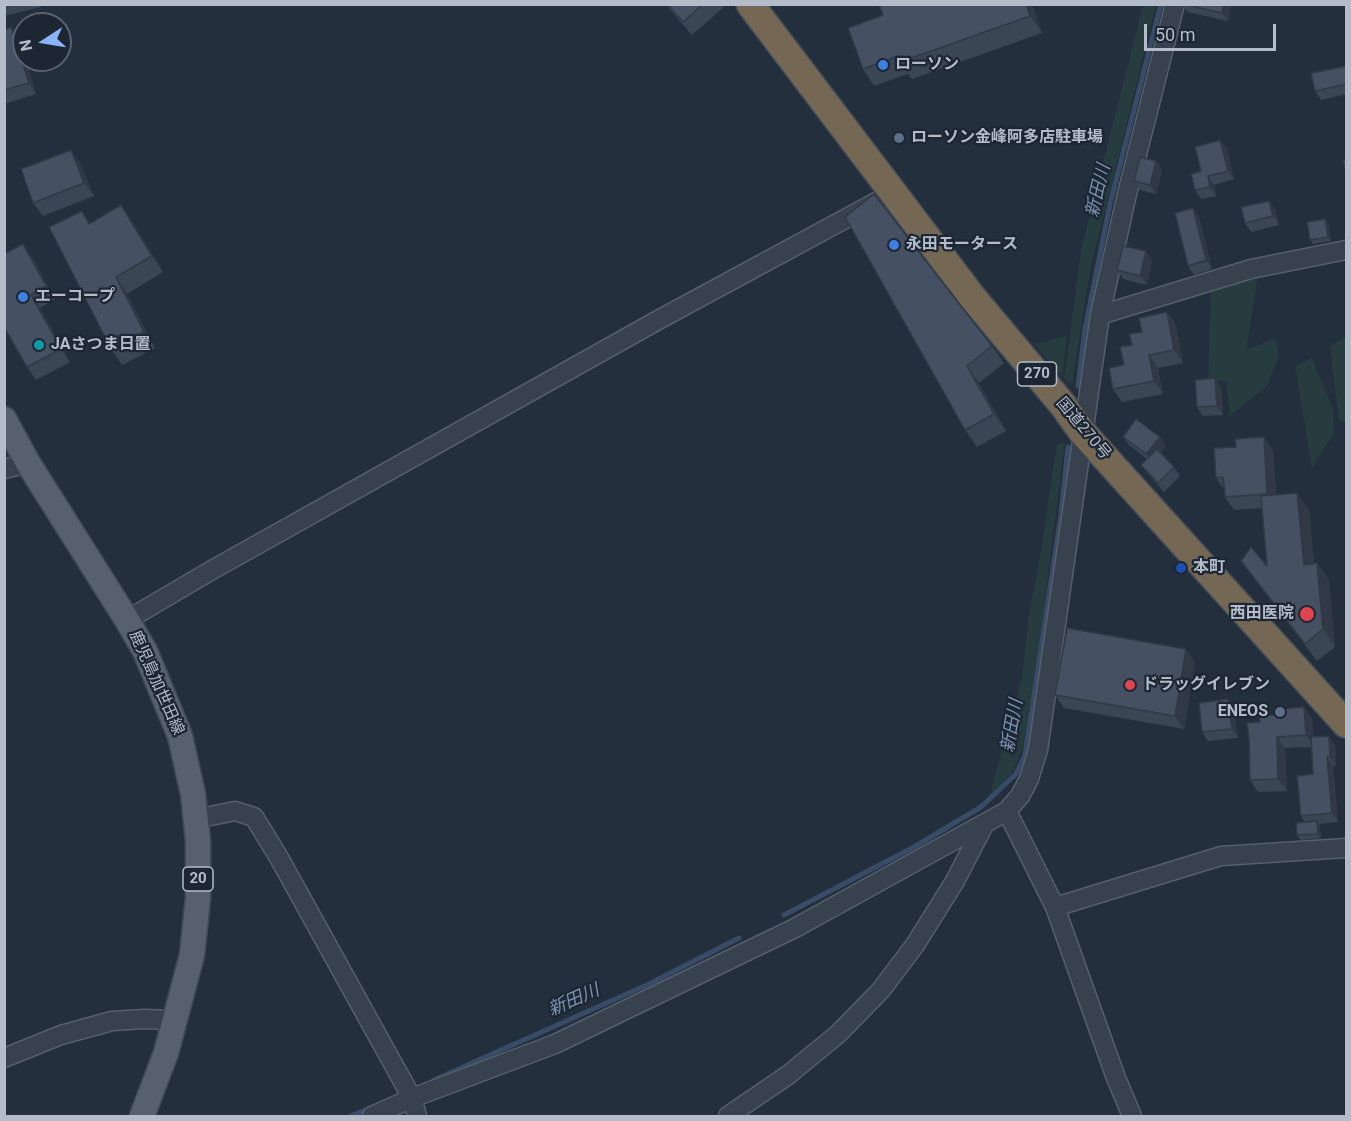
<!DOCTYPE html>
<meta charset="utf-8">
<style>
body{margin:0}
#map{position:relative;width:1351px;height:1121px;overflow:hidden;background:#242f3e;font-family:Roboto,sans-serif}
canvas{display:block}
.frame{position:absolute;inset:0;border:6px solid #b4bcc9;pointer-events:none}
.north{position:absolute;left:12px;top:12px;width:60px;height:60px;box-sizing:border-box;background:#1d2633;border:2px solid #59626f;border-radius:50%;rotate:258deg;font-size:16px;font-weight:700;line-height:24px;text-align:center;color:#b4bcc9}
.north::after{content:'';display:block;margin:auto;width:21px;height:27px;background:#8ab4f8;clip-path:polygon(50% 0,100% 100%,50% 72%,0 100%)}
.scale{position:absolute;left:1144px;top:24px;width:132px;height:27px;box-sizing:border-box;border:3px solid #b4bcc9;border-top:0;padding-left:8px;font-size:18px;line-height:21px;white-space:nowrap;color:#b4bcc9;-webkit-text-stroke:4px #1d2633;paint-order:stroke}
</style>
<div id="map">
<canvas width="1351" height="1121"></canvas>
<div class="frame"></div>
<div class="north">N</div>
<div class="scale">50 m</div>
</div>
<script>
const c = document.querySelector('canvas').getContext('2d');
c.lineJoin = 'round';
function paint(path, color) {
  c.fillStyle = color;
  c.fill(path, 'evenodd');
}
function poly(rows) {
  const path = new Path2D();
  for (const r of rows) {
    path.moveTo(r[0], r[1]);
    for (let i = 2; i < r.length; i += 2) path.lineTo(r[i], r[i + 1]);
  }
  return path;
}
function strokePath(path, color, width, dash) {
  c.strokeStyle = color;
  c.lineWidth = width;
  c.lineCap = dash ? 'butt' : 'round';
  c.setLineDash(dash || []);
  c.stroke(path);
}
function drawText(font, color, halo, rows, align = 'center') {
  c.font = font + ' Roboto,"Noto Sans JP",sans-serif';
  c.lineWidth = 4.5;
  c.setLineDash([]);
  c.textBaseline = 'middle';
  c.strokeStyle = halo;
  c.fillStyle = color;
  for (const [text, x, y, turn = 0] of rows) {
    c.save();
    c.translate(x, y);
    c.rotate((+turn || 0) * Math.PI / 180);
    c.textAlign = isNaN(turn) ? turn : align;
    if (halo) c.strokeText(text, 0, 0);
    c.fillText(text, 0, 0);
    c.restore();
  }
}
paint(poly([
 [1143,5,1156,5,1090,271,1072,384,1064,379,1081,250],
 [1258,276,1246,350,1275,338,1279,354,1268,385,1230,416,1226,381,1208,381,1211,289],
 [1067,336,1062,377,1034,344],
 [1346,337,1346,422,1339,421,1330,346],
 [1312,358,1333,409,1334,433,1312,468,1295,366],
 [1065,442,1040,638,1023,747,1012,773,989,797,1022,678,1028,621,1041,549,1057,444]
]), '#263c3f');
strokePath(poly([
 [1078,386,1085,329,1110,204,1161,4],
 [784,915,914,847,981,807,1016,774,1025,755,1061,514,1068,447],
 [434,1080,647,985,739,938],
 [351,1116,372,1107]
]), '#394c67', 5);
const minor = poly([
 [1100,315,1251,269,1346,250],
 [4,469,28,463],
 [127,620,212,570,660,319,893,193],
 [1007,811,1055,907,1116,1078,1132,1116],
 [196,819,235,811,254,817,278,856,412,1098,417,1116],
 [1055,907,1221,856,1346,848],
 [4,1058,61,1035,112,1021,144,1019,175,1020],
 [372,1116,412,1098,555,1044,795,928,1007,811,1020,796,1029,779,1038,750,1100,315,1127,194,1175,4],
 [728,1116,788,1075,838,1034,881,990,915,945,955,881,985,823]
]);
const major = poly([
 [4,419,28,463,127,620,145,651,180,736,193,794,198,841,198,898,192,955,166,1053,142,1116]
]);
const highway = poly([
 [750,4,973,298,1063,405,1083,433,1346,724]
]);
strokePath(minor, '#565f6c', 21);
strokePath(major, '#414a57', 27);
strokePath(highway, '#434c59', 30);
strokePath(minor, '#38414e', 18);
strokePath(major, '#56606e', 24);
strokePath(highway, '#746855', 27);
paint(poly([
 [4,4,40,4,41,7,4,16],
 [665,4,722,4,724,7,692,35],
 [879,4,1032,4,1042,33,912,79,908,74,874,86,863,69,883,15],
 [1182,4,1231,4,1228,21,1188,12],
 [11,27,19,39,24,54,24,60,26,60,36,94,4,104,4,30],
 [1347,66,1347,94,1321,100,1315,91],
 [1220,140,1227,149,1234,179,1214,185,1216,196,1201,199,1195,190,1201,171],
 [1156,161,1162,170,1156,194,1140,190,1134,181],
 [80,163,94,196,43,216,33,203],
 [1193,208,1199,217,1212,269,1194,275,1188,266],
 [1275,209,1279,225,1251,232,1245,223],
 [82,211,90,223,132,221,163,272,127,294,155,348,122,365,111,349],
 [845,217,992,346,1004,363,979,383,1006,431,977,447,965,430],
 [1325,219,1328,223,1331,241,1313,244,1310,240],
 [23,244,32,257,55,299,40,308,70,362,36,380,27,367],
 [1152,260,1147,285,1123,279,1117,270],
 [1167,312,1176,325,1183,363,1158,368,1163,394,1122,402,1113,389,1124,365,1132,345,1142,332],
 [1221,387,1223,415,1203,416,1197,407],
 [1123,437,1160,437,1166,446,1160,453,1174,467,1180,476,1164,492,1147,473,1141,465,1147,459,1129,445],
 [1273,450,1276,495,1309,510,1314,564,1317,563,1329,580,1335,647,1317,661,1241,561,1267,566,1262,508,1234,510,1225,497,1224,489,1216,478],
 [1186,649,1195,662,1184,729,1064,708,1055,695],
 [1304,707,1312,719,1313,737,1335,745,1336,766,1333,766,1338,822,1318,824,1320,825,1321,838,1301,840,1297,835,1305,822,1301,816,1313,774,1312,747,1285,748,1287,791,1258,792,1250,780,1260,722,1283,714,1279,709],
 [1234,708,1238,738,1208,741,1202,732]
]), '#3b4654');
paint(poly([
 [1026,4,1032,4,1042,33,1030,16],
 [1224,4,1231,4,1228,21,1222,13],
 [11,27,19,39,24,54,24,60,26,60,36,94,29,83],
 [1220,140,1227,149,1234,179,1228,171],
 [71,150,80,163,94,196,84,183],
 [1156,161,1162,170,1156,194,1150,185],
 [1208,176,1214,185,1216,196,1210,187],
 [1269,201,1275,209,1279,225,1273,216],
 [121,205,132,221,163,272,152,256],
 [1193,208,1199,217,1212,269,1206,260],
 [1325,219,1328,223,1331,241,1328,237],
 [23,244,32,257,55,299,46,286],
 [1146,251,1152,260,1147,285,1140,276],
 [116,277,127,294,155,348,144,332],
 [31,295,40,308,70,362,61,349],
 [1167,312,1176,325,1183,363,1174,350],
 [1149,355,1158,368,1163,394,1154,381],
 [967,366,979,383,1006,431,994,414],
 [1215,378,1221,387,1223,415,1217,406],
 [1160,437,1166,446,1153,463,1146,454],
 [1264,437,1273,450,1277,507,1267,494],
 [1297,493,1309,510,1316,582,1304,565],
 [1317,563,1329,580,1335,647,1323,629],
 [1186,649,1195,662,1184,729,1175,716],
 [1228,699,1234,708,1238,738,1232,729],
 [1304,707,1312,719,1314,746,1306,735],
 [1329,736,1335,745,1336,766,1330,757],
 [1277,737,1285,748,1287,791,1278,779],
 [1327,757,1333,766,1338,822,1332,813],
 [1317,821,1320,825,1321,838,1318,834]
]), '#303945');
const building = poly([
 [667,4,703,4,683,22,667,4],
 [879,4,1026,4,1030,16,900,62,898,56,863,69,848,28,883,15,879,4],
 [1183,4,1224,4,1222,13,1183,4],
 [11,27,29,83,4,90,4,30,11,27],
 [1347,66,1347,84,1315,91,1311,73,1347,66],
 [1220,140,1228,171,1208,176,1210,187,1195,190,1191,174,1201,171,1195,147,1220,140],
 [71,150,84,183,33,203,21,169,71,150],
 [1140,157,1156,161,1150,185,1134,181,1140,157],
 [1343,160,1347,160,1347,175,1343,160],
 [874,194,992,346,967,366,994,414,965,430,845,217,874,194],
 [1269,201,1273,216,1245,223,1241,207,1269,201],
 [121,205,152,256,116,277,144,332,111,349,49,227,82,211,89,224,121,205],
 [1193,208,1206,260,1188,266,1175,213,1193,208],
 [1325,219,1328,237,1310,240,1307,222,1325,219],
 [23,244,46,286,31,295,61,349,27,367,4,327,4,254,23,244],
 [1123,246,1146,251,1140,276,1117,270,1123,246],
 [1167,312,1174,350,1149,355,1154,381,1113,389,1109,368,1124,365,1120,347,1132,345,1129,334,1142,332,1139,318,1167,312],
 [1215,378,1217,406,1197,407,1195,380,1215,378],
 [1136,419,1160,437,1146,454,1123,437,1136,419],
 [1264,437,1267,494,1225,497,1223,477,1216,478,1214,448,1236,447,1235,439,1264,437],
 [1157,449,1174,467,1158,483,1141,465,1157,449],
 [1297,493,1304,565,1317,563,1323,629,1305,644,1241,561,1251,547,1267,566,1261,496,1297,493],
 [1067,628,1186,649,1175,716,1055,695,1067,628],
 [1228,699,1232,729,1202,732,1199,703,1228,699],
 [1304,707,1306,735,1277,737,1278,779,1250,780,1249,739,1247,723,1260,722,1259,716,1283,714,1279,709,1304,707],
 [1329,736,1330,757,1327,757,1332,813,1301,816,1297,776,1313,774,1311,737,1329,736],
 [1317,821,1318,834,1297,835,1296,823,1317,821]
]);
paint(building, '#455162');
strokePath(building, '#303945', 1.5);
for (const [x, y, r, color] of [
 [883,65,6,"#3f7fe0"],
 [899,138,6,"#5c6f8a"],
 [894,245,6,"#3f7fe0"],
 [23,297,6,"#3f7fe0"],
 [39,345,6,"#0f9aa8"],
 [1181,568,6,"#1a4fb4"],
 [1307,614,8,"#e0444e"],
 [1130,685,6,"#e0444e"],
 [1280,712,6,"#5c6f8a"]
]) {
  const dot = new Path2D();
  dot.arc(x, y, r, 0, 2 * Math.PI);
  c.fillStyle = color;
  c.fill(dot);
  strokePath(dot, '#1d2633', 2);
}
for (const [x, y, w] of [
 [1037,374,39],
 [198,879,30]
]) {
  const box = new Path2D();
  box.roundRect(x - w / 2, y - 12, w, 24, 4.5);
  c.fillStyle = '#1d2633';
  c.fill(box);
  strokePath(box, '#b4bcc9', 1.5);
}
drawText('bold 15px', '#b4bcc9', null, [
 ["270",1037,374],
 ["20",198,879]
]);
drawText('bold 16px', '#b4bcc9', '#1d2633', [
 ["ローソン",895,65],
 ["ローソン金峰阿多店駐車場",911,138],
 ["永田モータース",906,245],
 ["エーコープ",35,297],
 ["JAさつま日置",51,345],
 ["本町",1193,568],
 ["西田医院",1294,614,"right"],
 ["ドラッグイレブン",1142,685],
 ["ENEOS",1268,712,"right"]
], 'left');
drawText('16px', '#b4bcc9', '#1d2633', [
 ["国道270号",1083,429,50],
 ["鹿児島加世田線",156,683,66]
]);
drawText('italic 18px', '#7c92b1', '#1d2633', [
 ["新田川",1099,191,-77],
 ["新田川",1013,726,-80],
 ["新田川",574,1001,-24]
]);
</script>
